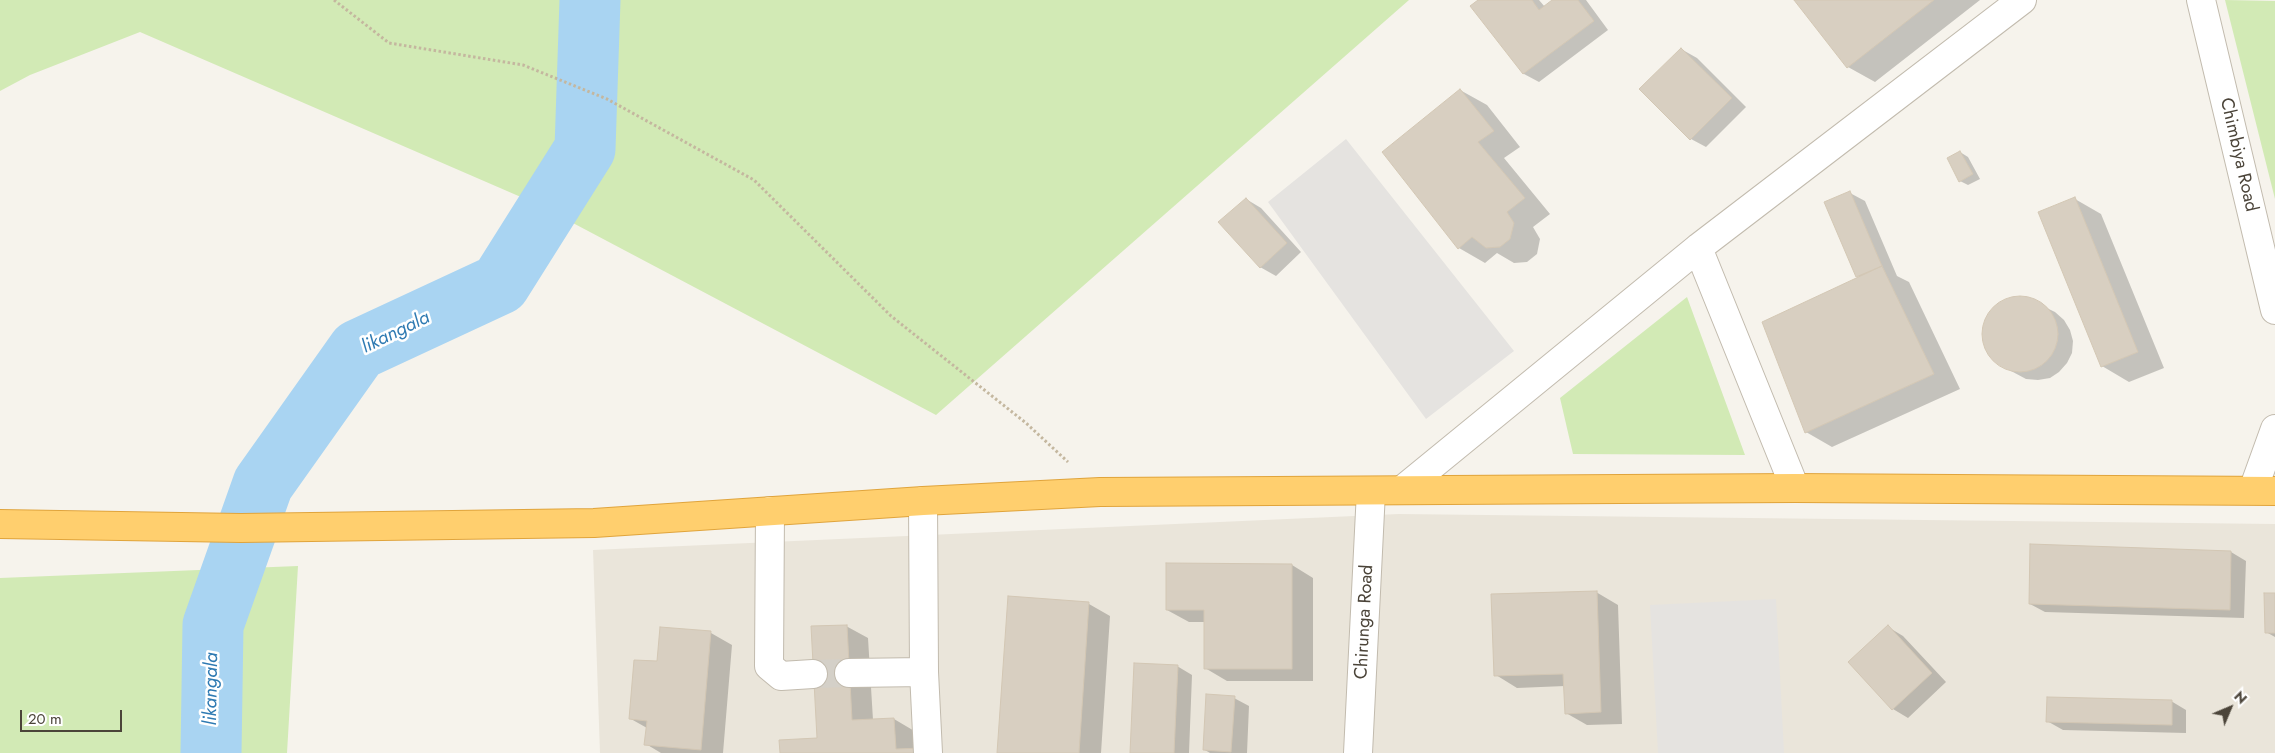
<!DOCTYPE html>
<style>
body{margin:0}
#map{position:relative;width:2275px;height:753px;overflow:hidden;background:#f6f3ec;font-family:Jost,sans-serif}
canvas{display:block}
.north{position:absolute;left:2205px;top:683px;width:50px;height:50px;-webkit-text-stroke:4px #fff;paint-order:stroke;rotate:45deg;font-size:14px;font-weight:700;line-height:20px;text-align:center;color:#4b4439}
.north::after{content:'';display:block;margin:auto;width:18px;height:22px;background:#4b4439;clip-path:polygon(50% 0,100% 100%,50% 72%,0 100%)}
.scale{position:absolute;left:20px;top:710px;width:102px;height:22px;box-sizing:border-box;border:2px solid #4b4439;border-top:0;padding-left:6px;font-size:15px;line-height:18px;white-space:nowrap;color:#4b4439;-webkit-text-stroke:4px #fff;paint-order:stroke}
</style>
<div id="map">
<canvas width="2275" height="753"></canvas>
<div class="north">N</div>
<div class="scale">20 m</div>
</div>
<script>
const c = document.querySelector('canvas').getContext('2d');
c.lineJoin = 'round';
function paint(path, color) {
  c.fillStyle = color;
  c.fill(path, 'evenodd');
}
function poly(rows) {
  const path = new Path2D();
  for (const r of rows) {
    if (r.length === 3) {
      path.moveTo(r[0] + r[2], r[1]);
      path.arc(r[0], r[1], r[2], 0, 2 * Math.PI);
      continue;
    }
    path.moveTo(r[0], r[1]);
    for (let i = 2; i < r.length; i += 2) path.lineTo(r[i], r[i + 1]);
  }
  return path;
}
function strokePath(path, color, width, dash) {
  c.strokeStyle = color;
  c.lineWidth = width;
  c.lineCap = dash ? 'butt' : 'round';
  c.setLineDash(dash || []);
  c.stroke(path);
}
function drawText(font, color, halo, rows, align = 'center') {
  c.font = font + ' Jost,sans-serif';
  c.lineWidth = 5;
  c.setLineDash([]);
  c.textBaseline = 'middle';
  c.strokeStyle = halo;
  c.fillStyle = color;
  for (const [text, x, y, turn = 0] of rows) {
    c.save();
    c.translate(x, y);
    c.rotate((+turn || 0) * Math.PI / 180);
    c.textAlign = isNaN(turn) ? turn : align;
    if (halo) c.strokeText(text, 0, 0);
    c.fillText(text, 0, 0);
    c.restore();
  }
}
paint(poly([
 [1399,514,2275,524,2275,753,600,753,593,550]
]), '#eae5da');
paint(poly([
 [0,0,1409,0,936,415,537,204,140,32,30,75,0,91],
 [2225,0,2275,1,2275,199],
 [1687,297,1745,455,1573,454,1560,398],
 [298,566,287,753,0,753,0,578]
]), '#d2eab5');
paint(poly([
 [1346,139,1514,351,1426,419,1268,202],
 [1776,599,1784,753,1658,753,1650,605]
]), '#e5e3e0');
paint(poly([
 [1480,0,1539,0,1545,7,1555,0,1586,0,1608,30,1539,82,1524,74,1472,6],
 [1796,0,1980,0,1875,82,1848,67],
 [1681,49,1697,58,1746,107,1706,147,1691,139],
 [1460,90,1487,105,1520,147,1504,158,1550,214,1533,227,1540,239,1537,254,1527,262,1514,263,1497,253,1485,263,1459,248],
 [1960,152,1968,157,1980,179,1968,185,1960,181],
 [1850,193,1865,201,1897,276,1909,282,1960,389,1832,447,1806,432,1860,277,1857,276],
 [1246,199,1261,208,1301,252,1276,276,1260,267],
 [2075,199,2101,214,2164,368,2129,382,2102,366],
 [2016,298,2028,299,2055,312,2064,320,2070,330,2073,341,2072,353,2067,363,2059,372,2050,378,2038,380,2026,379,1998,364,1989,355,1985,343,1984,330,1987,319,1994,308,2004,301],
 [2231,552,2246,561,2244,618,2045,612,2030,604],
 [1292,565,1313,578,1313,681,1227,681,1205,668,1205,622,1189,622,1167,610],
 [1596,592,1618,605,1622,724,1587,725,1566,713,1565,686,1517,688,1496,675],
 [2275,594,2275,637,2266,632],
 [1089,604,1110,616,1101,753,999,753],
 [846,626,868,638,873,720,894,719,916,732,922,749,781,753,818,739],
 [1888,627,1903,636,1946,682,1908,718,1893,709],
 [711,633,732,645,723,753,661,753,646,744,647,728,631,719],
 [1177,666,1192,675,1189,753,1131,753],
 [1234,698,1249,706,1247,753,1210,753,1205,750],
 [2171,701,2186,710,2186,733,2063,730,2047,721]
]), '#0003');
strokePath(poly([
 [211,753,213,625,263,484,358,350,500,284,585,149,590,0]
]), '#a9d4f2', 61);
const building = poly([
 [1478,0,1532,0,1539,10,1552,0,1578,0,1594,21,1523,74,1470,6,1478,0],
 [1794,0,1934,0,1847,68,1794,0],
 [1681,48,1732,98,1690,140,1639,89,1681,48],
 [1460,89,1494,131,1478,142,1525,198,1507,212,1514,223,1510,239,1500,247,1486,248,1472,237,1458,249,1382,152,1460,89],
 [1960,151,1973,174,1959,182,1947,158,1960,151],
 [1850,191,1882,266,1856,277,1824,202,1850,191],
 [2075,197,2138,352,2101,367,2038,212,2075,197],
 [1246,198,1287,243,1260,268,1218,222,1246,198],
 [1882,266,1934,374,1805,433,1762,322,1882,266],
 [2020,334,38],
 [2030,544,2231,551,2230,610,2029,604,2030,544],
 [1166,563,1292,564,1292,669,1204,669,1204,610,1166,610,1166,563],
 [1597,591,1601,712,1565,714,1563,674,1494,676,1491,594,1597,591],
 [2264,593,2275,593,2275,633,2265,633,2264,593],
 [1008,596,1089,602,1079,753,997,753,1008,596],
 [847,625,852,720,894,718,896,749,922,748,922,753,780,753,779,740,817,738,811,626,847,625],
 [1888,625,1932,673,1892,710,1848,662,1888,625],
 [660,627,711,631,701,750,644,745,647,721,629,719,634,660,657,661,660,627],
 [1134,663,1178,665,1174,753,1130,753,1134,663],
 [1206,694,1235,696,1231,752,1203,750,1206,694],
 [2047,697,2172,700,2172,725,2046,722,2047,697]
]);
paint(building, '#d8cfc1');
strokePath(building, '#d3c7b4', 1);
strokePath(poly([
 [813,674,849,673]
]), '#d4d0c8', 28, [28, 14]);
const minor = poly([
 [2201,0,2275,310],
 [1698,248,1795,488],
 [1402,490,1698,248,2022,0],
 [2253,490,2275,429],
 [923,501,924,672,928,753],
 [770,511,769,666,781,676,813,674],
 [849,673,924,672],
 [1358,753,1371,491]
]);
const highway = poly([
 [0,524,241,528,594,523,923,501,1100,492,1795,488,2275,491]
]);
strokePath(minor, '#c2bbae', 30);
strokePath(highway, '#e0a43c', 30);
strokePath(poly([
 [334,0,389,43,523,65,607,99,754,180,891,316,1026,423,1068,462]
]), '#c4b79f', 3, [2.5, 2.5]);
strokePath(minor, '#fff', 28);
strokePath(highway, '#ffcf6e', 28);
drawText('18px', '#4b4439', '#fff', [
 ["Chimbiya Road",2238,155,77],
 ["Chirunga Road",1365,622,-87]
]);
drawText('italic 19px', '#2e7ab2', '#fff', [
 ["likangala",396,333,-26],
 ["likangala",212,689,-89]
]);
</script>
